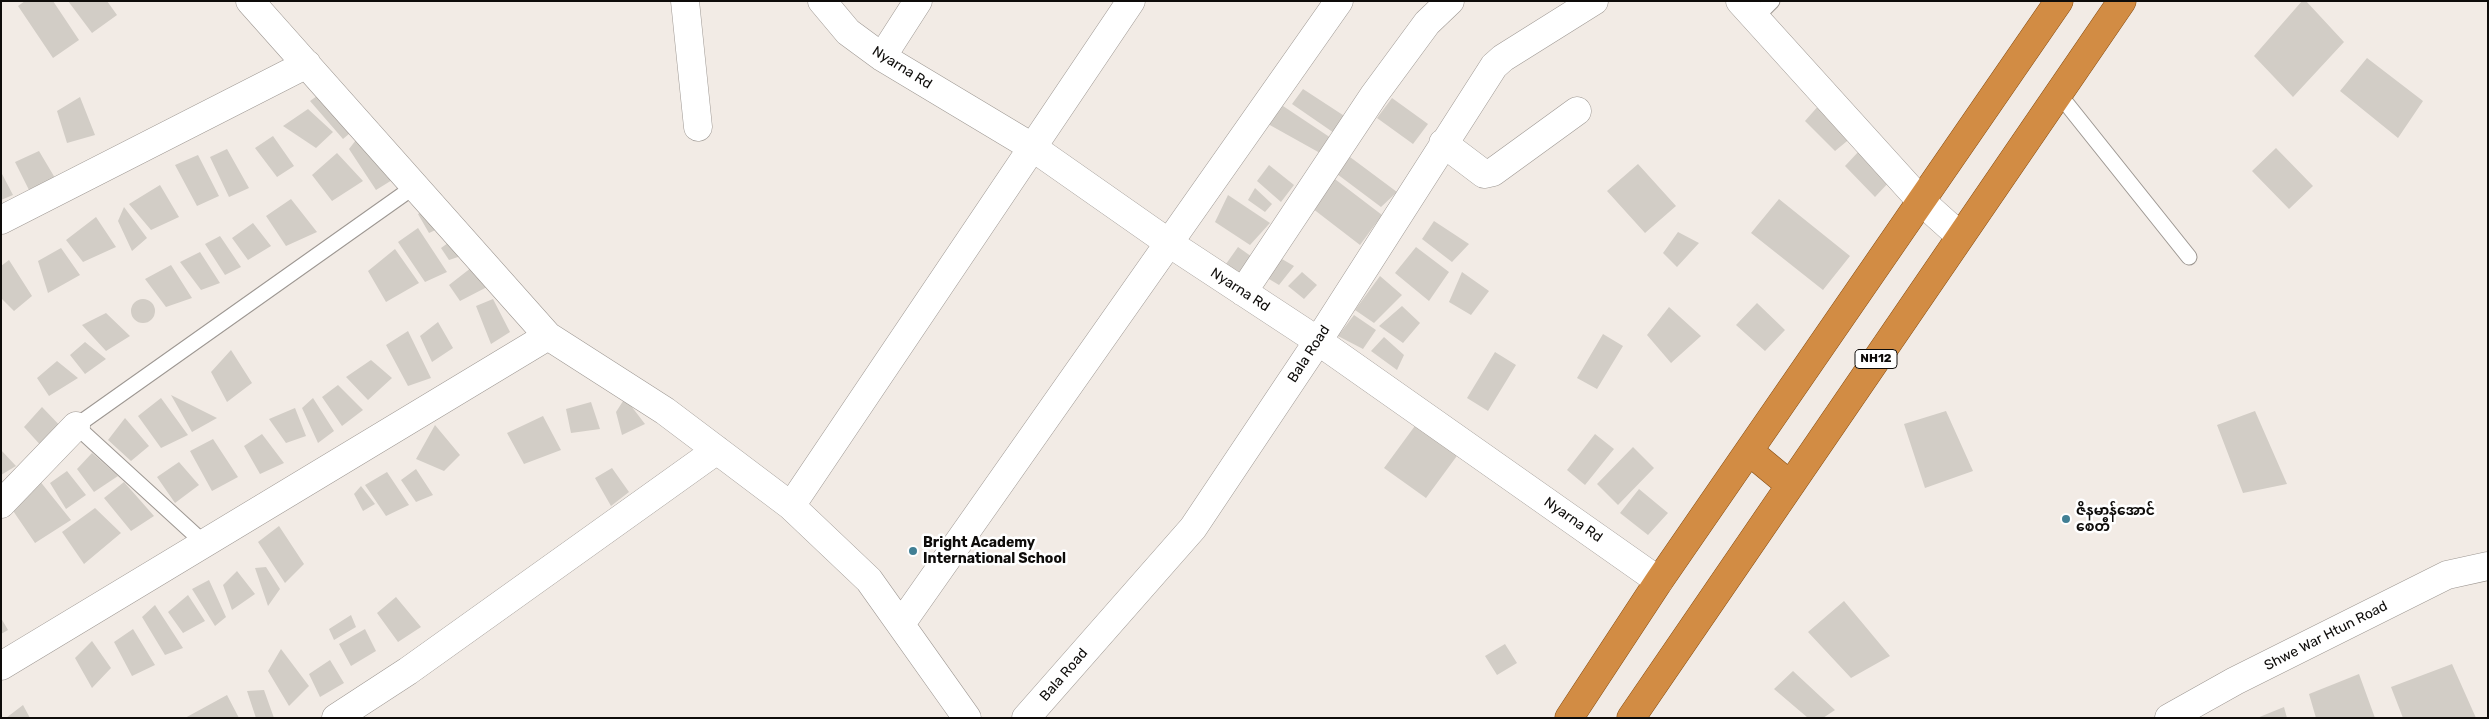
<!DOCTYPE html>
<meta charset="utf-8">
<style>
body{margin:0}
#map{position:relative;width:2489px;height:719px;overflow:hidden;background:#f2ebe5;font-family:Rubik,sans-serif}
canvas{display:block}
.frame{position:absolute;inset:0;border:2px solid #0e0c0a;pointer-events:none}
</style>
<div id="map">
<canvas width="2489" height="719"></canvas>
<div class="frame"></div>
</div>
<script>
const c = document.querySelector('canvas').getContext('2d');
c.lineJoin = 'round';
function paint(path, color) {
  c.fillStyle = color;
  c.fill(path, 'evenodd');
}
function poly(rows) {
  const path = new Path2D();
  for (const r of rows) {
    if (r.length === 3) {
      path.moveTo(r[0] + r[2], r[1]);
      path.arc(r[0], r[1], r[2], 0, 2 * Math.PI);
      continue;
    }
    path.moveTo(r[0], r[1]);
    for (let i = 2; i < r.length; i += 2) path.lineTo(r[i], r[i + 1]);
  }
  return path;
}
function strokePath(path, color, width, dash) {
  c.strokeStyle = color;
  c.lineWidth = width;
  c.lineCap = dash ? 'butt' : 'round';
  c.setLineDash(dash || []);
  c.stroke(path);
}
function drawText(font, color, halo, rows, align = 'center') {
  c.font = font + ' Rubik,"Noto Sans Myanmar",sans-serif';
  c.lineWidth = 5;
  c.setLineDash([]);
  c.textBaseline = 'middle';
  c.strokeStyle = halo;
  c.fillStyle = color;
  for (const [text, x, y, turn = 0] of rows) {
    c.save();
    c.translate(x, y);
    c.rotate((+turn || 0) * Math.PI / 180);
    c.textAlign = isNaN(turn) ? turn : align;
    if (halo) c.strokeText(text, 0, 0);
    c.fillText(text, 0, 0);
    c.restore();
  }
}
paint(poly([
 [25,1,53,1,79,40,53,58,18,6],
 [68,1,107,1,117,15,92,33],
 [2302,1,2306,1,2344,42,2293,97,2254,56],
 [2367,58,2423,101,2398,138,2340,91],
 [1303,89,1349,119,1337,135,1292,104],
 [324,91,356,128,343,139,310,101],
 [80,97,95,135,67,143,57,111],
 [1392,98,1428,124,1413,144,1377,118],
 [1820,104,1852,137,1835,151,1805,121],
 [1283,106,1331,138,1320,153,1268,124],
 [308,109,333,132,316,148,283,126],
 [363,131,397,177,376,190,349,149],
 [273,136,294,166,277,177,255,148],
 [2276,148,2313,186,2289,209,2252,171],
 [227,149,249,188,229,197,210,157],
 [1860,150,1891,180,1875,197,1845,166],
 [39,151,55,178,29,190,15,162],
 [337,153,363,181,332,201,312,175],
 [198,155,219,196,197,206,175,165],
 [1350,157,1397,192,1381,207,1337,174],
 [1638,164,1676,206,1645,233,1607,191],
 [1269,165,1294,185,1281,202,1257,181],
 [1,172,13,195,1,200],
 [1327,173,1382,215,1360,245,1308,205],
 [160,185,179,217,151,230,129,204],
 [1255,188,1272,204,1265,212,1248,200],
 [1228,195,1270,223,1250,245,1215,222],
 [291,199,317,232,286,246,266,216],
 [1779,199,1850,256,1823,290,1751,233],
 [124,207,147,238,132,251,118,221],
 [428,209,442,227,429,233,418,214],
 [96,217,116,247,83,262,66,240],
 [1434,221,1469,244,1452,262,1422,239],
 [253,223,271,246,248,260,232,238],
 [418,228,447,272,425,282,398,242],
 [1678,232,1699,243,1677,267,1663,253],
 [220,236,241,267,225,275,205,244],
 [455,238,464,255,449,260,441,248],
 [1238,247,1255,259,1240,274,1226,264],
 [1416,247,1449,272,1429,301,1395,273],
 [61,248,80,275,48,293,38,261],
 [395,249,419,283,386,302,368,271],
 [200,252,220,283,201,290,180,262],
 [1275,255,1294,266,1279,285,1264,276],
 [9,260,32,296,14,311,1,298,1,266],
 [476,264,487,287,460,301,449,285],
 [171,265,192,298,166,307,145,279],
 [1302,272,1317,285,1304,299,1288,286],
 [1462,272,1489,291,1471,315,1449,302],
 [1380,276,1402,295,1374,323,1355,310],
 [143,311,12],
 [493,299,510,332,491,344,476,306],
 [1757,303,1785,330,1765,351,1736,325],
 [1402,306,1420,323,1403,343,1379,326],
 [1669,307,1701,336,1671,363,1647,335],
 [106,313,130,336,106,351,82,325],
 [1354,315,1376,330,1363,349,1338,336],
 [438,322,453,348,432,362,420,336],
 [408,331,431,378,408,386,386,345],
 [1603,334,1623,346,1597,389,1577,378],
 [1384,337,1404,355,1397,370,1371,351],
 [85,342,106,359,85,374,70,355],
 [231,350,252,383,227,402,211,372],
 [1495,352,1516,365,1488,411,1467,398],
 [371,360,392,378,368,400,346,377],
 [57,361,78,378,49,396,37,378],
 [338,385,363,410,342,426,322,397],
 [171,395,217,418,192,432],
 [161,398,188,435,161,448,138,416],
 [313,398,334,431,318,443,302,408],
 [625,398,645,424,622,435,616,412],
 [591,402,600,429,571,433,566,409],
 [42,407,67,433,44,449,24,427],
 [295,408,306,436,286,443,269,419],
 [1946,411,1973,471,1925,488,1904,424],
 [2255,411,2287,484,2243,493,2217,425],
 [543,416,561,450,524,464,507,433],
 [125,418,149,446,131,461,108,440],
 [1420,419,1462,449,1426,498,1384,468],
 [435,425,460,455,444,471,416,459],
 [262,434,284,463,260,474,244,446],
 [1595,434,1614,449,1585,485,1567,470],
 [213,439,238,477,212,491,190,451],
 [1633,447,1654,468,1618,505,1597,484],
 [1,450,16,466,1,475],
 [92,453,118,476,94,492,77,469],
 [179,462,199,485,175,503,157,477],
 [612,468,629,492,611,506,595,478],
 [416,469,433,495,416,502,401,480],
 [67,471,86,495,66,509,50,483],
 [387,472,409,505,386,516,365,485],
 [35,475,71,520,35,543,7,502],
 [124,482,154,516,131,531,104,498],
 [361,486,375,504,363,511,354,494],
 [1639,489,1668,513,1648,535,1620,513],
 [95,508,121,533,84,564,62,532],
 [279,526,304,564,285,583,258,542],
 [266,567,280,589,268,606,255,568],
 [237,571,255,594,232,610,223,585],
 [209,580,226,617,215,626,192,589],
 [188,595,205,621,183,633,168,612],
 [396,597,421,627,398,642,377,613],
 [1844,601,1890,656,1851,678,1808,632],
 [155,605,183,648,165,655,142,617],
 [351,615,356,627,334,640,329,629],
 [1,618,8,630,1,634],
 [133,629,155,665,132,676,114,642],
 [365,629,376,651,351,666,339,644],
 [92,641,111,668,92,688,75,658],
 [1505,644,1517,663,1497,675,1485,656],
 [281,649,309,686,289,706,268,671],
 [330,660,344,683,320,697,309,674],
 [2452,664,2476,718,2403,718,2391,687],
 [1793,671,1835,710,1823,718,1808,718,1774,689],
 [2359,674,2375,718,2316,718,2309,694],
 [264,690,274,718,256,718,247,691],
 [227,695,239,718,185,718],
 [23,705,30,718,6,718],
 [2284,707,2287,718,2257,718]
]), '#d2cdc6');
const service = poly([
 [1755,18,1772,1],
 [2058,93,2189,257],
 [204,543,76,426,415,186]
]);
const minor = poly([
 [250,1,548,336,665,411,791,506,869,580,967,718],
 [685,1,698,127],
 [822,1,848,32,882,57,1032,147,1169,243,1318,341,1659,581],
 [1740,1,1921,201,1960,236],
 [882,57,918,1],
 [1443,143,1484,174,1493,172,1577,111],
 [1,220,307,64],
 [1243,292,1374,95,1427,23,1450,1],
 [1,504,76,426],
 [791,506,1131,1],
 [901,624,1339,1],
 [1,666,548,336],
 [336,718,408,671,717,450],
 [1026,718,1193,528,1318,341,1494,66,1503,58,1594,1],
 [2169,718,2235,681,2447,575,2488,566]
]);
const trunk = poly([
 [1749,451,1790,485],
 [1569,718,1659,581,2059,1],
 [1631,718,2122,1]
]);
strokePath(service, '#9d9792', 17);
strokePath(minor, '#9d9792', 29);
strokePath(trunk, '#864c11', 29);
strokePath(service, '#fff', 15);
strokePath(minor, '#fff', 28);
strokePath(trunk, '#d28c44', 28);
for (const [x, y, r, color] of [
 [2066,519,5,"#417f94"],
 [913,551,5,"#417f94"]
]) {
  const dot = new Path2D();
  dot.arc(x, y, r, 0, 2 * Math.PI);
  c.fillStyle = color;
  c.fill(dot);
  strokePath(dot, '#fff', 2);
}
for (const [x, y, w] of [
 [1876,359,42]
]) {
  const box = new Path2D();
  box.roundRect(x - w / 2, y - 9.5, w, 19, 4);
  c.fillStyle = '#fff';
  c.fill(box);
  strokePath(box, '#0e0c0a', 1);
}
drawText('bold 12px', '#0e0c0a', null, [
 ["NH12",1876,359]
]);
drawText('14px', '#0e0c0a', '#fff', [
 ["Nyarna Rd",902,68,32],
 ["Nyarna Rd",1240,290,33],
 ["Bala Road",1309,354,-57],
 ["Nyarna Rd",1573,520,35],
 ["Shwe War Htun Road",2326,636,-27],
 ["Bala Road",1064,675,-49]
]);
drawText('bold 14px', '#0e0c0a', '#fff', [
 ["ဇိနမာန်အောင်",2076,511],
 ["စေတီ",2076,527],
 ["Bright Academy",923,543],
 ["International School",923,559]
], 'left');
</script>
